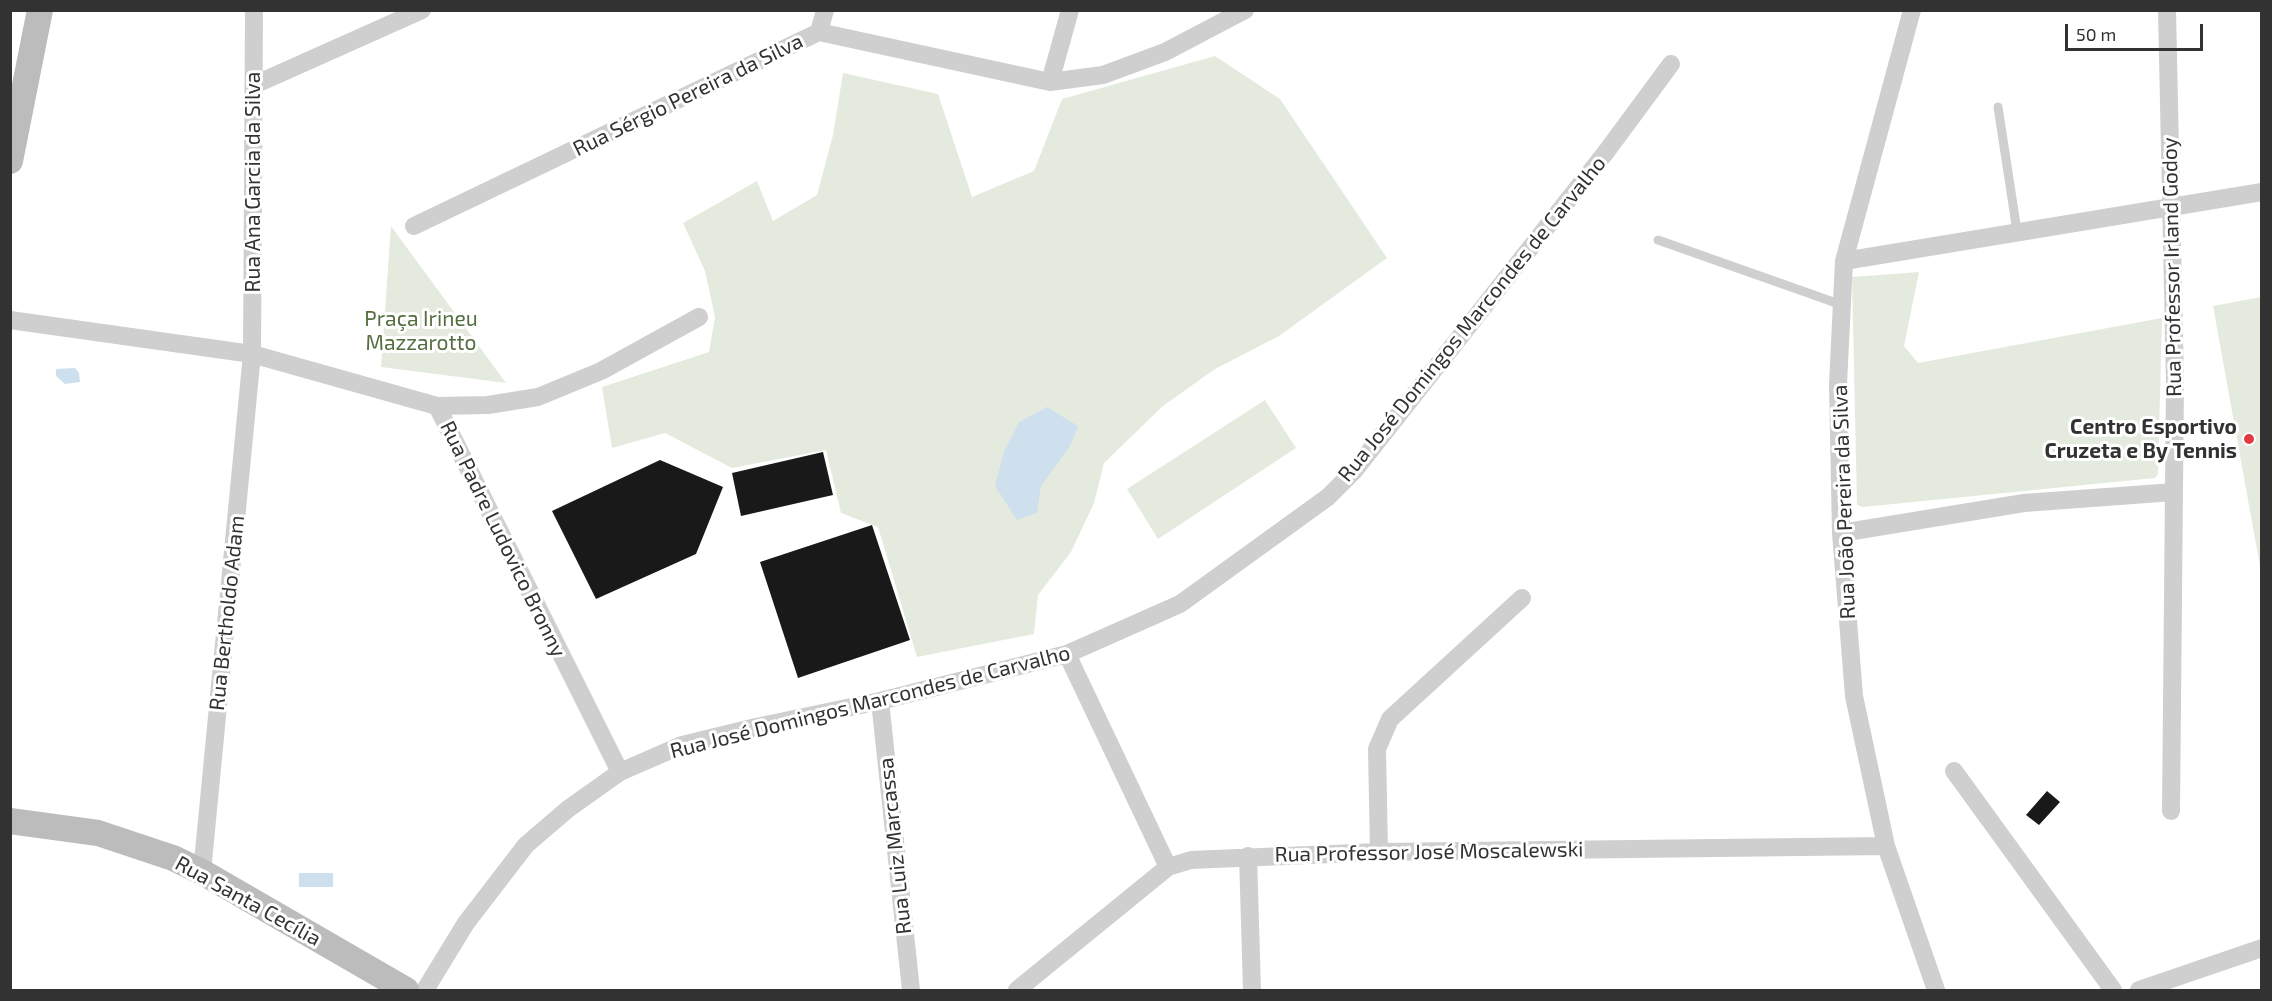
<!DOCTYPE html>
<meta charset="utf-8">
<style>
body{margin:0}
#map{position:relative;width:2272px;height:1001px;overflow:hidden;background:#fff;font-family:"Exo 2",sans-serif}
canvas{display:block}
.frame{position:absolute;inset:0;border:12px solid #323232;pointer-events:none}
.scale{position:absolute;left:2065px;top:24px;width:138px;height:27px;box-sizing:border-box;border:3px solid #323232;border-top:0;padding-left:8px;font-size:18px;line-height:21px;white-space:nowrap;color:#323232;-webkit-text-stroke:4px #fff;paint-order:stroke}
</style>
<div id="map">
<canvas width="2272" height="1001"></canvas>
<div class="frame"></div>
<div class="scale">50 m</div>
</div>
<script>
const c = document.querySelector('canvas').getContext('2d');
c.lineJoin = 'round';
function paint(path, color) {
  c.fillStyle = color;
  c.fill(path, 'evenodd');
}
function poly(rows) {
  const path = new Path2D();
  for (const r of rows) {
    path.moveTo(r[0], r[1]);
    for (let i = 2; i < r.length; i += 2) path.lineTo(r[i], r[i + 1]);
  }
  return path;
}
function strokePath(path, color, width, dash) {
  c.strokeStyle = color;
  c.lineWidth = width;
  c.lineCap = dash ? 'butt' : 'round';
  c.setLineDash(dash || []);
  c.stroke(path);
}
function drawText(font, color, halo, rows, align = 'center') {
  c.font = font + ' "Exo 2",sans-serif';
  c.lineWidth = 6;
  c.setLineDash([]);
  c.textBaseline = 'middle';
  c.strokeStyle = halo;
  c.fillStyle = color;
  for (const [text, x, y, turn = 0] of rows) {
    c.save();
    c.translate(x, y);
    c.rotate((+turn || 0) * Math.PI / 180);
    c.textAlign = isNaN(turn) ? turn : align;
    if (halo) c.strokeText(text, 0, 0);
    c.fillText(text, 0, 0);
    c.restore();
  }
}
paint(poly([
 [1215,56,1280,99,1387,258,1279,336,1215,369,1163,406,1104,463,1094,503,1071,552,1038,595,1034,634,917,657,878,527,841,513,826,450,732,468,665,433,612,448,602,387,709,352,715,317,705,271,683,223,757,181,773,221,817,195,833,135,843,73,938,94,972,197,1034,171,1062,99],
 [391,226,506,383,381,367],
 [1919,272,1904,346,1918,363,2162,318,2158,474,2155,478,1863,507,1857,505,1852,277],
 [2261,297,2262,572,2261,572,2213,306],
 [1265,400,1296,448,1158,539,1127,489]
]), '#e4ebde');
paint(poly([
 [75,368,79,373,80,382,65,384,56,376,56,369],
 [1047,407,1078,426,1070,446,1041,486,1037,513,1017,520,995,486,1004,451,1019,422],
 [299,873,333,873,333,887,299,887]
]), '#cee0ed');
paint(poly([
 [823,452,833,495,741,516,732,473],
 [660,460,723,487,696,554,596,599,552,511],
 [872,525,910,640,798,678,760,562],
 [2047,791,2060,802,2039,825,2026,815]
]), '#191919');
strokePath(poly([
 [1998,107,2017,231],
 [1658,240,1842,305]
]), '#cfcfcf', 9);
strokePath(poly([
 [1912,10,1844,261,1838,384,1841,533,1854,696,1886,846,1936,990],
 [2167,10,2175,382,2171,811],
 [819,32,825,10],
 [1050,82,1070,10],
 [254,85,422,10],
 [414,226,819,32,1050,82,1103,75,1165,52,1245,10],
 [1844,261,2262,192],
 [10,320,252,354,437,406,620,772],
 [437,406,488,405,538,397,601,371,699,317],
 [1841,533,2024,503,2174,492],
 [1067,654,1168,867],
 [880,701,911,990],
 [1954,771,2113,990],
 [1379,852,1377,749,1390,719,1522,598],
 [1248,856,1252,990],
 [202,872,252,354,254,10],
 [425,990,466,923,526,845,568,809,620,772,682,745,756,727,880,701,1067,654,1180,604,1328,497,1354,471,1606,152,1671,64],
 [1017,990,1168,867,1191,860,1379,852,1886,846],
 [2139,990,2262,948]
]), '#cfcfcf', 18);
strokePath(poly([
 [10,161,40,10],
 [10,821,98,833,173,858,202,872,406,990]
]), '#bcbcbc', 26);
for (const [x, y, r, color] of [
 [2249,439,6,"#e33a42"]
]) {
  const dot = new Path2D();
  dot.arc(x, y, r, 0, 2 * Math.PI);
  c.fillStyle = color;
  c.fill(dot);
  strokePath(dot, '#fff', 2);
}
drawText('21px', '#323232', '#fff', [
 ["Rua Sérgio Pereira da Silva",688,95,-26],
 ["Rua Ana Garcia da Silva",253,182,-90],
 ["Rua Professor Irland Godoy",2172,267,-91],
 ["Rua José Domingos Marcondes de Carvalho",1472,319,-51],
 ["Rua João Pereira da Silva",1844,502,-92],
 ["Rua Padre Ludovico Bronny",503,539,64],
 ["Rua Bertholdo Adam",227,613,-84],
 ["Rua José Domingos Marcondes de Carvalho",870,702,-14],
 ["Rua Luiz Marcassa",895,846,-96],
 ["Rua Professor José Moscalewski",1429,852,-1],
 ["Rua Santa Cecília",248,901,29]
]);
drawText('21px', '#546e3f', '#fff', [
 ["Praça Irineu",421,319],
 ["Mazzarotto",421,343]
]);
drawText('bold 21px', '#323232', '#fff', [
 ["Centro Esportivo",2237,427],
 ["Cruzeta e By Tennis",2237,451]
], 'right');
</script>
